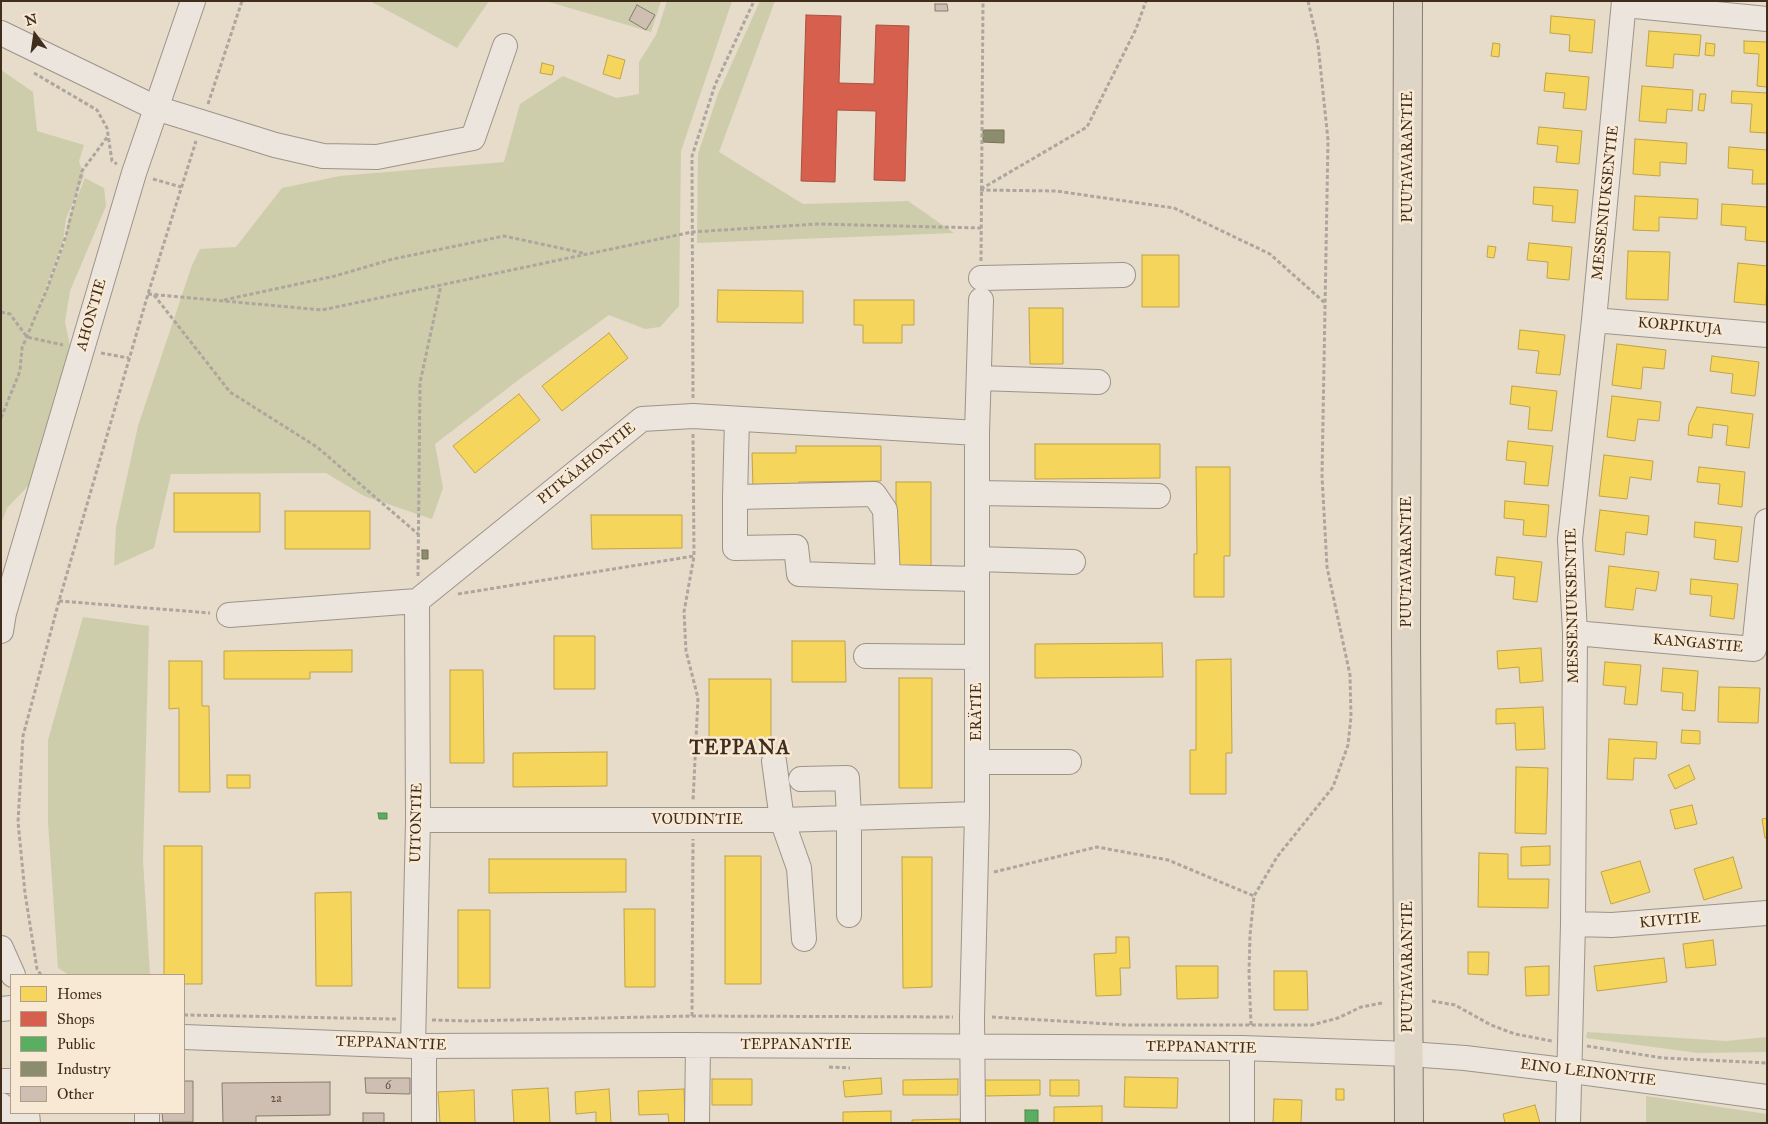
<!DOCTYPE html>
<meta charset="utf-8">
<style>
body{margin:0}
#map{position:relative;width:1768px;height:1124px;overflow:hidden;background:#e7dbca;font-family:"IM FELL Great Primer",serif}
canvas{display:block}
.frame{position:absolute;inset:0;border:2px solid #412d1c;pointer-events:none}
.legend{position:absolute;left:10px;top:974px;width:175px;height:140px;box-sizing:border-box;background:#f8e9d4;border:1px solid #af9e8a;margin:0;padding:6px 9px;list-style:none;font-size:15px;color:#412d1c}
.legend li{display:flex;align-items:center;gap:10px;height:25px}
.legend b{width:25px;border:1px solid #af9e8a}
.north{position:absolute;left:10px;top:10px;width:50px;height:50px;-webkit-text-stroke:4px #f8e9d4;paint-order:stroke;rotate:346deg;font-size:14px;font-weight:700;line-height:20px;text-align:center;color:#412d1c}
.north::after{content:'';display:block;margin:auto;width:18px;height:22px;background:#412d1c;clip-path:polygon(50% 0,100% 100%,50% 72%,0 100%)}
</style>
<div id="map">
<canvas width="1768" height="1124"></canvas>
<div class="frame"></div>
<ul class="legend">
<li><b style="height:14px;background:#f6d55c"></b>Homes</li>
<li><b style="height:14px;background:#d6604d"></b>Shops</li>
<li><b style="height:14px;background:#5aae61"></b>Public</li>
<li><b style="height:14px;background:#8c8c6e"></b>Industry</li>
<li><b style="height:14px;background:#cfbeb2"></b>Other</li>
</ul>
<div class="north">N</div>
</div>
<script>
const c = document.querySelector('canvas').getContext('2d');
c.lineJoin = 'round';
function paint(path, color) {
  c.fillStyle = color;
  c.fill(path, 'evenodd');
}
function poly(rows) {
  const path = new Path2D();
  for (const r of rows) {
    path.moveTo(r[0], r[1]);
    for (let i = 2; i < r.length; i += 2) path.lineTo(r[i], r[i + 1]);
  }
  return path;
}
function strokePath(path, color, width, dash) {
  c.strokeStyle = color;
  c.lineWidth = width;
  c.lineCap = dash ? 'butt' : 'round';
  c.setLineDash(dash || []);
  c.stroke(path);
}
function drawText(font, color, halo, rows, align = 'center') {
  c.font = font + ' "IM FELL Great Primer",serif';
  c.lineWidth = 5;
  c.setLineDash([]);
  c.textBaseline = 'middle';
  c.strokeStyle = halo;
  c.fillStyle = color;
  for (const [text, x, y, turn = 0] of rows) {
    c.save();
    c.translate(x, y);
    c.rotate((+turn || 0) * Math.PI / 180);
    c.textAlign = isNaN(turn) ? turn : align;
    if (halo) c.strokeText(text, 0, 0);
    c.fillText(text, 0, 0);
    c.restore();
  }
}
paint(poly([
 [370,1,489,1,457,48],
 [546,1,661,1,651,32],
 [667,1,732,1,681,151,679,306,660,327,645,329,609,315,521,378,435,444,443,488,432,519,364,496,326,473,171,474,154,548,114,566,116,527,138,426,192,265,200,249,236,247,282,188,340,176,504,162,520,104,563,76,616,98,639,94,639,62,656,35],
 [760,1,775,1,719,152,803,204,908,201,954,233,697,243,698,154,718,94],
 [1,70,33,92,37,131,84,145,79,161,84,176,66,219,63,242,32,324,65,243,68,220,85,178,104,188,106,206,70,291,65,322,70,346,29,485,7,508,1,524],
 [83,617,149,626,143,860,150,975,69,975,58,968,48,822,48,740],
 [1587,1032,1726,1041,1767,1037,1767,1052,1698,1053,1586,1038],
 [1646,1096,1767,1114,1767,1123,1646,1123]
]), '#cdcdac');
const homes = poly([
 [1551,16,1595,20,1592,53,1569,51,1570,35,1550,33,1551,16],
 [1649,31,1701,35,1699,56,1674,54,1673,68,1646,66,1649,31],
 [1744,41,1767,42,1767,87,1757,86,1759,54,1744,53,1744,41],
 [1493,43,1500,44,1499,57,1491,56,1493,43],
 [1706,43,1715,44,1714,56,1705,55,1706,43],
 [608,55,625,60,620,79,603,74,608,55],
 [542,63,554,66,552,75,540,73,542,63],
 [1546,73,1589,77,1586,110,1563,108,1565,93,1544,91,1546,73],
 [1642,86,1693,90,1692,111,1667,109,1666,123,1639,121,1642,86],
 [1732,91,1767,93,1767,133,1750,132,1752,104,1731,103,1732,91],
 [1700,94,1706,94,1704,111,1698,110,1700,94],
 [1539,127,1582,131,1579,164,1556,162,1558,146,1537,144,1539,127],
 [1635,139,1687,143,1686,164,1660,162,1660,176,1633,174,1635,139],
 [1729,147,1767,150,1767,184,1752,184,1753,170,1728,168,1729,147],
 [1534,187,1578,190,1575,223,1552,221,1553,206,1533,204,1534,187],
 [1635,196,1698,199,1697,219,1659,217,1659,231,1633,230,1635,196],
 [1722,204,1767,207,1767,242,1745,240,1746,227,1721,225,1722,204],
 [1529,243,1572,247,1569,280,1547,278,1548,262,1527,260,1529,243],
 [1488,246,1496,247,1494,258,1487,257,1488,246],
 [1628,251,1670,252,1668,300,1626,299,1628,251],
 [1142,255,1179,255,1179,307,1142,307,1142,255],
 [1738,263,1767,266,1766,305,1734,302,1738,263],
 [718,290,803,291,803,323,717,322,718,290],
 [854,300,914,300,914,325,902,325,902,343,863,343,863,325,854,325,854,300],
 [1029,308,1063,308,1063,364,1030,364,1029,308],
 [1520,330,1565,335,1560,375,1536,373,1539,351,1518,349,1520,330],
 [609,333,628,358,562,411,542,386,609,333],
 [1617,344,1666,350,1664,369,1643,367,1641,389,1612,385,1617,344],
 [1712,356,1759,362,1755,396,1731,393,1733,374,1710,371,1712,356],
 [1512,386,1557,391,1552,431,1528,429,1530,407,1510,404,1512,386],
 [519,394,540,420,475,473,453,446,519,394],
 [1612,396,1661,402,1659,421,1638,419,1635,441,1607,437,1612,396],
 [1697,407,1753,414,1749,448,1726,445,1728,426,1713,424,1712,438,1688,435,1689,424,1697,407],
 [1508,441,1553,446,1548,486,1524,484,1526,462,1506,460,1508,441],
 [1035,444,1160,444,1160,478,1035,479,1035,444],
 [796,446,881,446,881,481,799,482,799,488,753,488,752,453,796,453,796,446],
 [1604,455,1653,461,1651,480,1630,477,1627,499,1599,496,1604,455],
 [1196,467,1230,467,1230,556,1224,556,1224,597,1194,597,1194,554,1197,554,1196,467],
 [1699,467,1745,472,1742,507,1718,504,1720,484,1697,482,1699,467],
 [896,482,931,482,931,566,896,566,896,482],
 [174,493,260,493,260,532,174,532,174,493],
 [1505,501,1549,505,1546,537,1523,535,1524,520,1504,518,1505,501],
 [1600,510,1649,516,1647,535,1626,532,1624,555,1595,551,1600,510],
 [285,511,370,511,370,549,285,549,285,511],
 [591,515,682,515,682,548,592,549,591,515],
 [1695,522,1742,527,1738,562,1714,559,1716,540,1694,537,1695,522],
 [1497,557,1542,562,1537,602,1513,599,1515,577,1495,575,1497,557],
 [1609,566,1659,572,1656,591,1636,588,1633,610,1605,607,1609,566],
 [1691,579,1738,584,1734,619,1710,616,1712,596,1690,594,1691,579],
 [554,636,595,636,595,689,554,689,554,636],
 [792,641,845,641,846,682,792,682,792,641],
 [1162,643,1163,677,1035,678,1035,644,1162,643],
 [1541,648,1543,681,1520,683,1519,667,1498,669,1497,651,1541,648],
 [352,650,352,672,310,672,310,679,224,679,224,651,352,650],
 [1231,659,1232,753,1226,753,1226,794,1190,794,1190,750,1196,750,1196,660,1231,659],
 [169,661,202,661,202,706,209,706,210,792,179,792,179,708,169,709,169,661],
 [1605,662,1641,665,1637,705,1624,704,1626,687,1603,685,1605,662],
 [1663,668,1698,671,1695,711,1682,710,1683,693,1661,691,1663,668],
 [450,670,483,670,484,763,450,763,450,670],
 [899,678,932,678,932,788,899,788,899,678],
 [709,679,771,679,771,739,709,740,709,679],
 [1719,687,1760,688,1758,723,1718,722,1719,687],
 [1543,707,1545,749,1516,750,1515,723,1496,724,1496,709,1543,707],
 [1682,730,1700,731,1700,744,1681,743,1682,730],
 [1609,739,1657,742,1656,759,1634,758,1633,780,1607,779,1609,739],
 [607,752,607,786,513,787,513,753,607,752],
 [1689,765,1695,779,1675,789,1668,775,1689,765],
 [1516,767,1548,768,1546,834,1515,833,1516,767],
 [227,775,250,775,250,788,227,788,227,775],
 [1692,805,1697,824,1675,829,1670,810,1692,805],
 [1767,818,1767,838,1765,838,1762,819,1767,818],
 [164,846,202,846,202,984,184,984,184,975,164,975,164,846],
 [1550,846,1550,865,1521,866,1521,847,1550,846],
 [1479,853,1508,854,1508,879,1549,879,1548,908,1478,907,1479,853],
 [725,856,761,856,761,984,725,984,725,856],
 [902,857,932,857,932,987,903,988,902,857],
 [1733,857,1742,888,1704,900,1694,869,1733,857],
 [489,859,626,859,626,892,489,893,489,859],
 [1640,861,1650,892,1611,904,1601,872,1640,861],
 [351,892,352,986,316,986,315,893,351,892],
 [624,909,655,909,655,987,625,987,624,909],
 [458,910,490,910,490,988,458,988,458,910],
 [1116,937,1129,937,1130,968,1120,968,1121,995,1096,996,1094,954,1116,953,1116,937],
 [1713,940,1716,965,1686,968,1683,944,1713,940],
 [1468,952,1489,952,1488,975,1468,974,1468,952],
 [1664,958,1667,982,1597,991,1594,966,1664,958],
 [1176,966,1218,966,1218,998,1177,999,1176,966],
 [1549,966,1549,995,1526,996,1525,967,1549,966],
 [1274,971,1307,971,1308,1010,1274,1010,1274,971],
 [1125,1077,1178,1078,1177,1108,1124,1107,1125,1077],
 [881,1078,882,1094,845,1097,843,1081,881,1078],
 [712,1079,752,1079,752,1105,712,1105,712,1079],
 [958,1079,958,1095,903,1095,903,1080,958,1079],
 [985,1080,1040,1080,1040,1095,985,1096,985,1080],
 [1050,1080,1079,1080,1079,1096,1050,1096,1050,1080],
 [548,1088,550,1123,514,1123,512,1090,548,1088],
 [609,1089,611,1123,596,1123,596,1112,576,1114,575,1092,609,1089],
 [684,1089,685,1123,669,1123,668,1114,639,1115,638,1091,684,1089],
 [1336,1089,1344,1089,1344,1100,1336,1100,1336,1089],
 [474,1090,475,1123,440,1123,438,1092,474,1090],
 [1274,1099,1302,1100,1301,1123,1273,1123,1274,1099],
 [1535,1105,1540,1123,1505,1123,1503,1114,1535,1105],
 [1102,1106,1102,1123,1054,1123,1054,1107,1102,1106],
 [891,1111,891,1123,843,1123,843,1112,891,1111],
 [960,1119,960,1123,912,1123,912,1120,960,1119]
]);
paint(homes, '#f6d55c');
strokePath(homes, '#c0a349', 1);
const shops = poly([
 [806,15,841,16,839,83,874,84,876,25,909,26,905,181,874,180,876,111,837,110,835,182,801,181,806,15]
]);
paint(shops, '#d6604d');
strokePath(shops, '#a9513e', 1);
const public = poly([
 [378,813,387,813,387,819,379,819,378,813],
 [1025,1110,1038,1110,1038,1123,1025,1123,1025,1110]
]);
paint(public, '#5aae61');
strokePath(public, '#52874c', 1);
const industry = poly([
 [983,130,1004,130,1004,143,983,142,983,130],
 [422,550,428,550,428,559,422,559,422,550]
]);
paint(industry, '#8c8c6e');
strokePath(industry, '#767055', 1);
const building = poly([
 [935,4,947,4,948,11,935,11,935,4],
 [637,5,655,15,646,30,629,20,637,5],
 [365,1078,410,1078,410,1094,366,1093,365,1078],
 [184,1081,193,1081,193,1122,163,1122,162,1113,184,1113,184,1081],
 [330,1082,330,1115,256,1116,256,1123,223,1123,222,1083,330,1082],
 [363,1113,384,1113,384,1123,363,1123,363,1113]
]);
paint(building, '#cfbeb2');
strokePath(building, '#857c71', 1);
const minor = poly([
 [1625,5,1767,19],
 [1,33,156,108,275,145,323,156,377,157,473,138,505,46],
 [981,278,1123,275],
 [1594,320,1767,335],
 [979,378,1098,382],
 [977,493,1158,496],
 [735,497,737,419],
 [977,559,1073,562],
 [888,577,885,510,874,494,735,497,735,548,796,547,799,574,888,577,977,579],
 [229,615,417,601,642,419,693,416,977,433],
 [1,631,4,613,134,173,193,1],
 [1575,633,1754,649,1767,521],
 [866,656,977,657],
 [774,761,782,820,799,868,804,939],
 [977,762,1069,762],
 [801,779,847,778,849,818,849,915],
 [418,820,782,820,977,814],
 [1573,924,1612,925,1767,913],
 [1,948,13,975],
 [1,1009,11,1008],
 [184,1037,413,1046,681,1045,1242,1048,1409,1054,1465,1058,1580,1072,1767,1097],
 [413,1046,418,820,417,601],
 [1,1081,11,1081],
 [1,1105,9,1123],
 [27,1113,28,1123],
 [147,1123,147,1113],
 [424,1123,424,1046],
 [697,1123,698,1045],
 [973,1123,972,1017,977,814,977,433,981,300],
 [1242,1123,1242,1048],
 [1568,1123,1573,924,1575,633,1570,539,1594,320,1624,1]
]);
const major = poly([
 [1408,1,1406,633,1409,1123]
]);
strokePath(minor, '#9d9488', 26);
strokePath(major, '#857c71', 30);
strokePath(poly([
 [34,73,97,110,107,128,112,161,117,164],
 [208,104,242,1],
 [153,179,181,187],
 [981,189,1087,127,1136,29,1146,1],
 [980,190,1056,191,1174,208,1270,254,1325,303],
 [981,261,983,1],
 [148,294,322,310,692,232,817,224,981,228],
 [154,295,230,392,317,447,418,534],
 [224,300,335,276,393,259,504,236,583,253],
 [1,312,10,314,27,337,63,345],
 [101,353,129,358],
 [693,398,692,156,715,85,754,1],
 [1,418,20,371,22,348,47,289,66,236,82,171,108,136],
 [693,434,694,556,684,612,686,651,698,698,693,801],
 [418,576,420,383,441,285],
 [458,594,694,556],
 [59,601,210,613],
 [994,872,1097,847,1168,860,1254,896],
 [41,975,37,969,25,893,18,822,23,736,59,601,148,294,196,141],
 [1432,1001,1455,1005,1491,1025,1515,1034,1552,1041],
 [184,1015,396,1019],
 [692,1016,693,839],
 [992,1017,1127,1025,1312,1025,1338,1018,1361,1007,1382,1003],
 [432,1020,468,1021,692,1016,953,1017],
 [1251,1025,1249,974,1250,935,1254,896,1277,857,1333,787,1348,745,1351,717,1350,675,1327,567,1322,476,1328,140,1318,44,1308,1],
 [1587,1046,1663,1058,1767,1063],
 [829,1067,850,1068]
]), '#ada69e', 3, [4, 2.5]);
strokePath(minor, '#ebe5dd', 24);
strokePath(major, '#ded5c7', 28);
drawText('12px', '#645142', null, [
 ["6",388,1086],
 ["2a",276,1099]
]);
drawText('15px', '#412d1c', '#f8e9d4', [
 ["PUUTAVARANTIE",1408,157,-90],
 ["MESSENIUKSENTIE",1606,203,-84],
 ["AHONTIE",92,315,-74],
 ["KORPIKUJA",1680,327,5],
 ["PITKÄAHONTIE",587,464,-39],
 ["PUUTAVARANTIE",1407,562,-90],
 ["MESSENIUKSENTIE",1573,606,-91],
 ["KANGASTIE",1698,644,5],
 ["ERÄTIE",977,712,-90],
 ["VOUDINTIE",697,820],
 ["UITONTIE",417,823,-89],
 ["KIVITIE",1670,921,-5],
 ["PUUTAVARANTIE",1408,967,-90],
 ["TEPPANANTIE",391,1044,2],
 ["TEPPANANTIE",796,1045],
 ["TEPPANANTIE",1201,1048,1],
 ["EINO LEINONTIE",1588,1073,7]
]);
c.letterSpacing = '1px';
drawText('bold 20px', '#412d1c', '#f8e9d4', [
 ["TEPPANA",740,749]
]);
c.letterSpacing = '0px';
</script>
